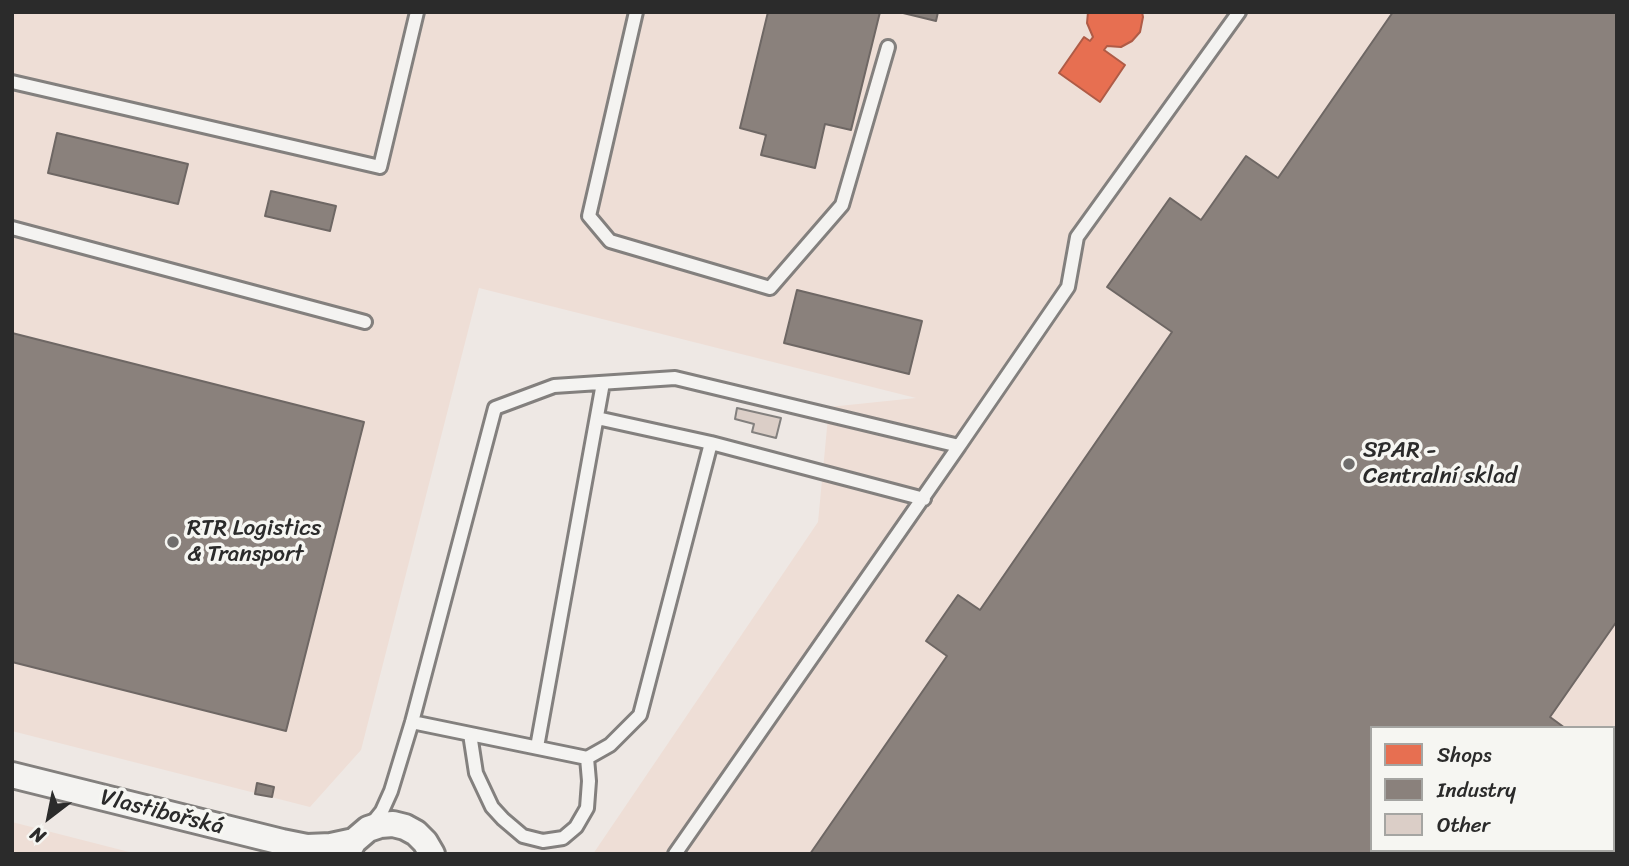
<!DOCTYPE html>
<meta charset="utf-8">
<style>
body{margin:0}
#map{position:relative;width:1629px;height:866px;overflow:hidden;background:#eee8e4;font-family:Sriracha,sans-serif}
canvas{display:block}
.frame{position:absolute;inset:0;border:14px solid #2b2b2b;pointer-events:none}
.legend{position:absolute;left:1370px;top:726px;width:245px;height:126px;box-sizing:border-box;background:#f6f6f2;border:2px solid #a5a5a2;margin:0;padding:9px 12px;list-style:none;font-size:21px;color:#2b2b2b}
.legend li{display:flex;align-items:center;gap:14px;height:35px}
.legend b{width:35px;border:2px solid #a5a5a2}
.north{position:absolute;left:14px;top:782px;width:70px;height:70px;-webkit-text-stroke:5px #f6f6f2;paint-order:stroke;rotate:212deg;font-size:19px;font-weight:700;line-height:28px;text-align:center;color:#2b2b2b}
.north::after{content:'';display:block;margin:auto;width:24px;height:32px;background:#2b2b2b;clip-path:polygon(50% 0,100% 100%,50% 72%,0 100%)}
</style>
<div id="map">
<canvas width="1629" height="866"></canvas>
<div class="frame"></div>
<ul class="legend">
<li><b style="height:19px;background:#e76f51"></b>Shops</li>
<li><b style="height:19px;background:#8a817c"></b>Industry</li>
<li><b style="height:19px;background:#dbcec7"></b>Other</li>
</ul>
<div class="north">N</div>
</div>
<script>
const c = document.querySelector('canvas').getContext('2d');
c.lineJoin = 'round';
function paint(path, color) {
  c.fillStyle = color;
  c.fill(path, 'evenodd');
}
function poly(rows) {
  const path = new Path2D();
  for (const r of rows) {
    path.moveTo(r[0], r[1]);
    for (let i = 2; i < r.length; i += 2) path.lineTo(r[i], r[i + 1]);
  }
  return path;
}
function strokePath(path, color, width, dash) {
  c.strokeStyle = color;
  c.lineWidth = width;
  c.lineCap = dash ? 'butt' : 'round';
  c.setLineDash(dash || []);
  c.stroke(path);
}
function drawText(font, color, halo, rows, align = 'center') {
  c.font = font + ' Sriracha,sans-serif';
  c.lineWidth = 7;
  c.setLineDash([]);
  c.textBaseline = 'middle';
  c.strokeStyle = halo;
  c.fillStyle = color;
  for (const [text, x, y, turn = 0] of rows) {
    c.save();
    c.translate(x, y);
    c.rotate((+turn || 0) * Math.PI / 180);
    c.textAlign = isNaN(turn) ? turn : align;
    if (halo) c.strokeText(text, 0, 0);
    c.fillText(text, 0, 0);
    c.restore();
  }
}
paint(poly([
 [12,12,1617,12,1617,854,593,854,818,522,829,407,916,398,479,288,361,750,310,807,12,731],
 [1372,728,1613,728,1613,850,1372,850],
 [12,822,137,854,12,854]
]), '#eeded6');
const shops = poly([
 [1088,12,1142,12,1143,17,1140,32,1132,41,1121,47,1107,46,1104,50,1125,65,1100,102,1059,73,1084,37,1090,41,1093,37,1087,23,1088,12]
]);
paint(shops, '#e76f51');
strokePath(shops, '#af5b46', 2);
const industry = poly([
 [768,12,880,12,851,130,825,124,815,168,761,155,766,135,740,128,768,12],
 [899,12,938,12,936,21,899,12],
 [1393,12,1617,12,1617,621,1550,717,1565,728,1372,728,1372,850,1458,850,1455,854,810,854,947,656,926,641,958,595,980,610,1172,332,1107,287,1170,198,1201,220,1246,156,1278,178,1393,12],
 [57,133,188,164,178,204,48,173,57,133],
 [271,191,336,206,330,231,265,216,271,191],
 [797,290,922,321,909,374,784,343,797,290],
 [12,333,364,422,286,731,12,662,12,333],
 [257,783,274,787,272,797,255,794,257,783]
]);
paint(industry, '#8a817c');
strokePath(industry, '#6e6764', 2);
const building = poly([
 [737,408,781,418,776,438,752,432,754,424,735,419,737,408]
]);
paint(building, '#dbcec7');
strokePath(building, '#83807e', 2);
const service = poly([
 [636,12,589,216,610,241,770,288,842,205,888,47],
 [12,82,380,167,417,12],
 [12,228,365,322],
 [597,418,711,443,924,499],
 [412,722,587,758,610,745,640,715,711,443],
 [470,734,476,773,492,807,503,819,523,836,543,841,563,838,576,827,587,808,589,781,587,758],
 [537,747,603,383],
 [1613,798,1617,793],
 [370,826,382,811,391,791,412,722,495,408,554,386,675,378,959,446,1068,287,1077,237,1239,12],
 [675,854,959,446],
 [1574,854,1577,850]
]);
const minor = poly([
 [12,775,282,842,307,847,331,846,354,841],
 [347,853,354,841,368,829,380,825,393,824,405,827,416,833,425,842,432,854]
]);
strokePath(service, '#83807e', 18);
strokePath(minor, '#83807e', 30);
strokePath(service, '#f4f3f1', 12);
strokePath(minor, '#f4f3f1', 24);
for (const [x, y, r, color] of [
 [1349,464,7,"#6f6d6c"],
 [173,542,7,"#6f6d6c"]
]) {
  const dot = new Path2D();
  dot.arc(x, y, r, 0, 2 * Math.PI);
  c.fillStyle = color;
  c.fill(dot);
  strokePath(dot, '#f6f6f2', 2.5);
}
drawText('23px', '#2b2b2b', '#f6f6f2', [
 ["SPAR -",1363,451],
 ["Centralní sklad",1363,477],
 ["RTR Logistics",187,529],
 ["& Transport",187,555]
], 'left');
drawText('23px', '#2b2b2b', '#f6f6f2', [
 ["Vlastibořská",162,813,14]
]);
</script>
